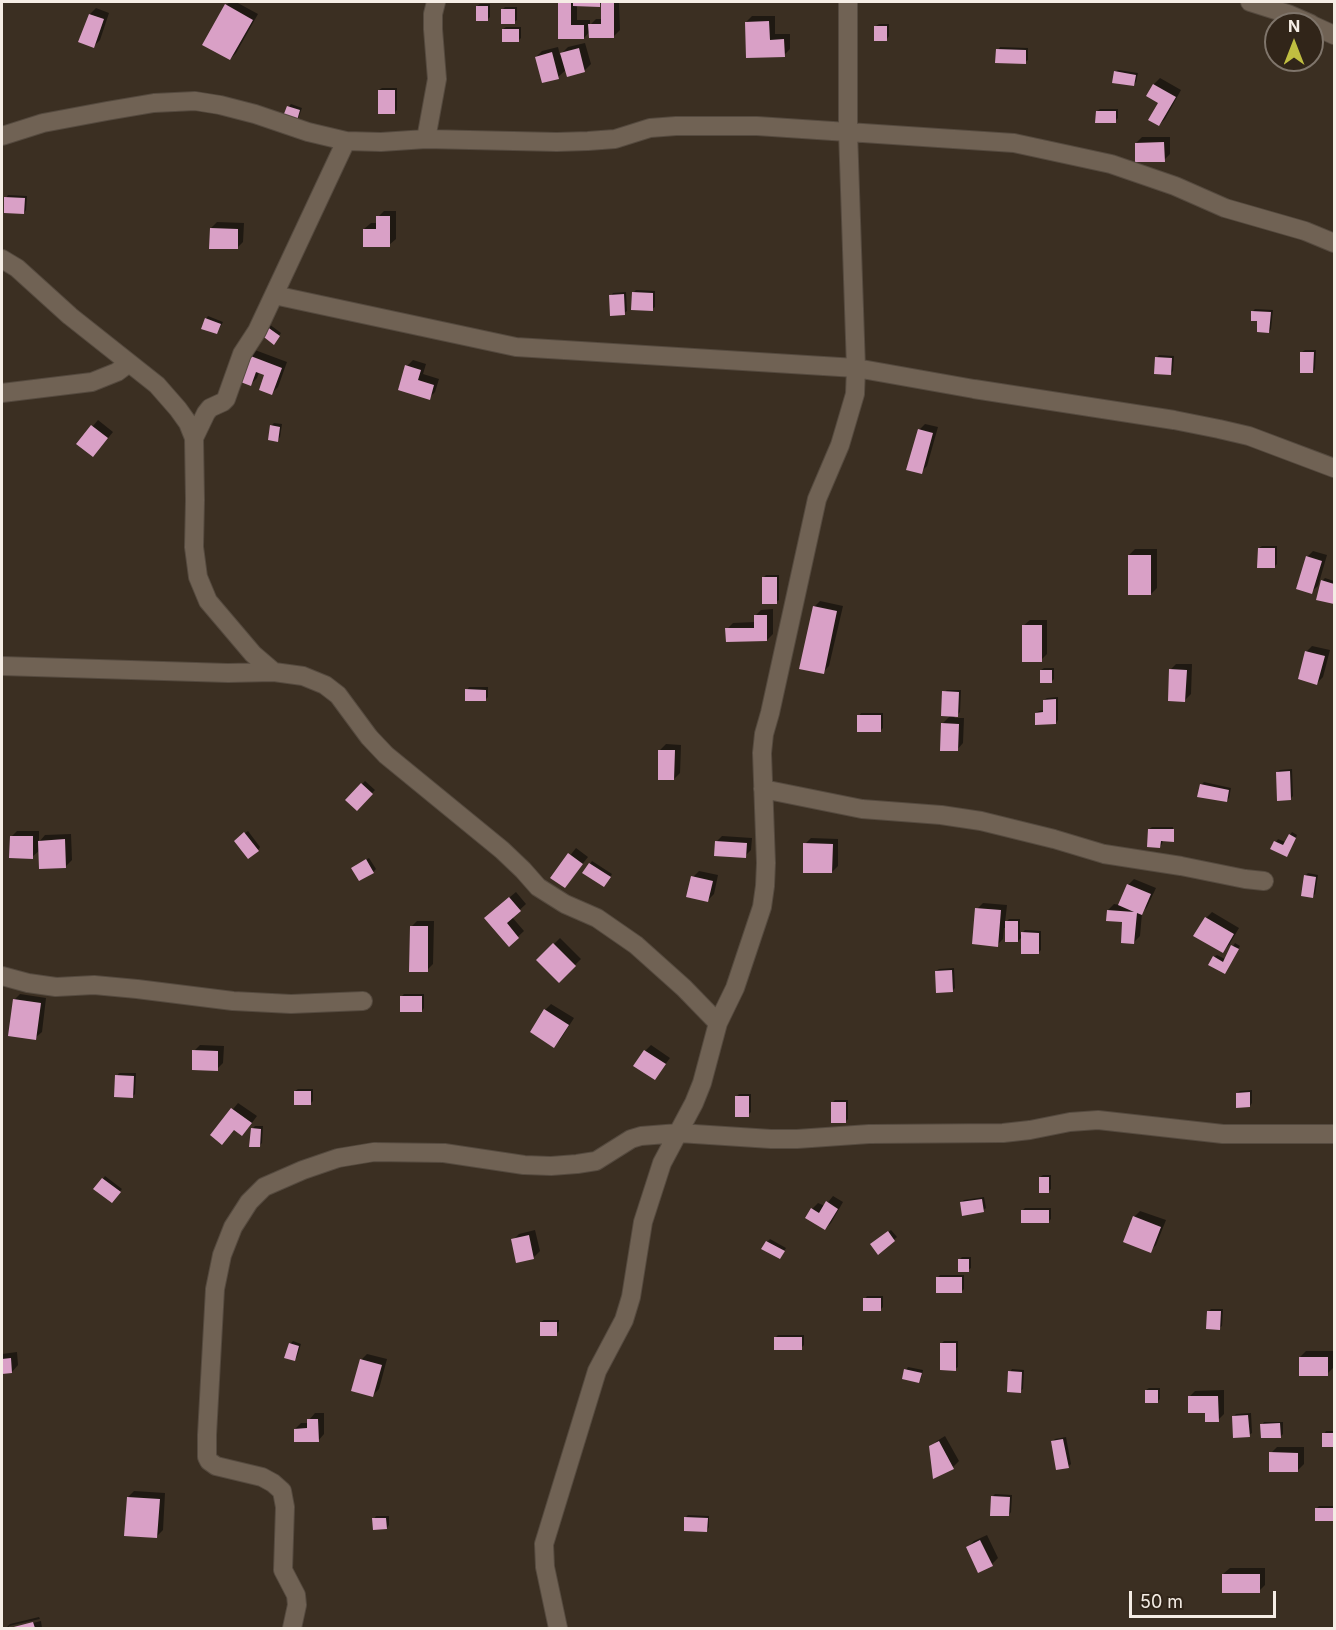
<!DOCTYPE html>
<style>
body{margin:0}
#map{position:relative;width:1336px;height:1630px;overflow:hidden;background:#3b2f22;font-family:Inter,sans-serif}
canvas{display:block}
.frame{position:absolute;inset:0;border:3px solid #f5ede5;pointer-events:none}
.north{position:absolute;left:1264px;top:12px;width:60px;height:60px;box-sizing:border-box;background:#312519;border:2px solid #7f756b;border-radius:50%;rotate:0deg;font-size:16px;font-weight:700;line-height:24px;text-align:center;color:#f5ede5}
.north::after{content:'';display:block;margin:auto;width:21px;height:27px;background:#c0be41;clip-path:polygon(50% 0,100% 100%,50% 72%,0 100%)}
.scale{position:absolute;left:1129px;top:1591px;width:147px;height:27px;box-sizing:border-box;border:3px solid #f5ede5;border-top:0;padding-left:8px;font-size:18px;line-height:21px;white-space:nowrap;color:#f5ede5;-webkit-text-stroke:4px #312519;paint-order:stroke}
</style>
<div id="map">
<canvas width="1336" height="1630"></canvas>
<div class="frame"></div>
<div class="north">N</div>
<div class="scale">50 m</div>
</div>
<script>
const c = document.querySelector('canvas').getContext('2d');
c.lineJoin = 'round';
function paint(path, color) {
  c.fillStyle = color;
  c.fill(path, 'evenodd');
}
function poly(rows) {
  const path = new Path2D();
  for (const r of rows) {
    path.moveTo(r[0], r[1]);
    for (let i = 2; i < r.length; i += 2) path.lineTo(r[i], r[i + 1]);
  }
  return path;
}
function strokePath(path, color, width, dash) {
  c.strokeStyle = color;
  c.lineWidth = width;
  c.lineCap = dash ? 'butt' : 'round';
  c.setLineDash(dash || []);
  c.stroke(path);
}
paint(poly([
 [230,2,236,2,258,14,236,53,230,59,226,5],
 [559,2,602,2,599,5,577,5,577,20,590,20,590,25,596,19,603,19,603,4,605,2,619,2,620,30,614,36,590,31,584,38,559,38],
 [480,4,490,4,490,17,487,20,477,6],
 [505,7,517,7,517,20,514,22,503,9],
 [96,8,109,13,100,40,94,46,80,41,90,14],
 [752,16,775,16,775,34,790,34,790,49,784,55,746,22],
 [879,24,889,24,889,36,887,39,876,26],
 [506,27,521,27,521,38,518,41,503,29],
 [585,43,591,64,585,70,568,75,567,69,558,77,536,57,542,51,558,47,560,55,568,47],
 [1000,47,1028,48,1028,60,1025,62,998,50],
 [1118,70,1138,73,1136,82,1133,85,1115,72],
 [1160,78,1181,90,1165,119,1159,125,1160,102,1148,96,1154,84],
 [382,88,397,88,397,110,394,113,379,90],
 [291,104,302,108,298,119,295,122,288,107],
 [1100,109,1118,109,1118,118,1115,121,1097,111],
 [1142,137,1170,137,1170,154,1164,160,1136,143],
 [8,195,27,196,26,210,24,213,6,198],
 [384,211,396,211,396,239,389,245,364,229,371,223,378,223,378,217],
 [217,222,244,223,243,242,237,248,211,228],
 [636,290,655,291,655,307,652,309,633,293],
 [626,292,627,311,624,313,611,296,613,293],
 [1255,309,1273,310,1271,329,1269,332,1253,311],
 [208,316,223,322,217,333,206,319],
 [269,324,281,333,276,340,262,334],
 [255,350,287,362,278,387,272,393,266,374,259,372,257,378,251,384,249,356],
 [1305,350,1316,350,1315,369,1313,372,1302,352],
 [1159,355,1174,356,1173,371,1170,374,1156,358],
 [413,360,426,364,423,374,439,379,435,392,429,398,407,366],
 [98,420,113,432,99,449,78,444],
 [274,423,282,424,280,437,278,440,271,426],
 [925,424,938,427,927,466,921,472,919,430],
 [1262,546,1277,546,1277,564,1274,567,1259,548],
 [1135,549,1157,549,1157,588,1151,594,1129,555],
 [1313,551,1327,555,1318,586,1311,592,1307,557],
 [766,575,779,575,779,600,776,602,763,578],
 [1325,578,1334,581,1334,603,1318,599,1322,581],
 [820,601,843,606,829,666,823,672,814,607],
 [773,609,773,634,767,640,727,629,733,623,755,622,755,616,761,610],
 [1030,620,1047,620,1047,654,1041,660,1023,626],
 [1312,646,1330,650,1323,677,1317,683,1306,652],
 [1176,664,1192,664,1191,694,1185,700,1170,670],
 [1044,668,1054,668,1054,679,1051,682,1041,670],
 [469,687,488,687,488,697,485,700,467,690],
 [947,690,961,690,960,712,954,718,964,718,963,743,957,750,942,724,951,715,944,692],
 [1058,697,1058,720,1056,723,1036,713,1039,711,1044,710,1044,700,1047,698],
 [861,713,883,713,883,728,880,731,859,716],
 [666,744,681,745,680,773,674,779,660,750],
 [1292,769,1293,796,1290,799,1277,772,1280,770],
 [365,781,375,790,357,809,347,800],
 [1204,782,1231,788,1229,798,1226,801,1201,785],
 [1152,827,1173,827,1173,839,1174,839,1163,840,1162,844,1160,846,1149,829],
 [17,831,39,831,39,842,45,835,71,834,72,860,66,866,40,850,32,857,11,837],
 [248,831,260,847,258,850,238,838],
 [1292,832,1297,835,1289,852,1272,848,1278,839,1285,842],
 [722,836,752,838,751,850,745,856,716,842],
 [811,838,838,839,838,866,832,872,805,844],
 [576,848,588,857,565,886,553,877],
 [369,858,376,869,373,872,356,865],
 [592,861,612,874,606,883,590,864],
 [699,871,718,875,714,894,708,900,693,877],
 [1308,873,1318,875,1315,894,1313,896,1305,876],
 [1134,879,1156,888,1147,907,1142,913,1140,936,1134,942,1124,921,1108,910,1114,904,1120,905,1128,885],
 [516,892,526,904,512,917,524,931,509,945,492,912],
 [983,903,1007,905,1005,923,1009,919,1020,919,1020,935,1025,930,1041,931,1041,950,1038,953,1023,936,1018,941,1006,928,1004,928,1003,939,997,945,977,909],
 [1212,912,1239,928,1229,945,1223,951,1206,918],
 [417,921,434,921,433,964,427,970,411,927],
 [560,938,581,959,559,981,538,960],
 [1235,943,1240,946,1225,972,1214,957,1217,955,1225,959],
 [954,968,955,988,952,991,936,971,939,969],
 [20,994,46,998,42,1032,35,1038,14,1000],
 [404,994,424,994,424,1008,422,1011,401,997],
 [551,1004,574,1018,560,1040,554,1046,532,1032,545,1010],
 [200,1045,224,1046,223,1063,217,1069,194,1051],
 [651,1045,670,1058,655,1078,645,1051],
 [119,1073,136,1073,135,1094,133,1096,117,1076],
 [298,1089,313,1089,313,1101,310,1104,295,1091],
 [1252,1090,1252,1103,1250,1106,1237,1093,1240,1091],
 [739,1094,751,1094,751,1112,748,1115,736,1097],
 [835,1100,848,1100,848,1119,845,1122,832,1103],
 [238,1103,257,1116,248,1128,235,1128,212,1135],
 [255,1126,263,1126,262,1143,259,1146,252,1129],
 [1043,1175,1051,1175,1051,1189,1049,1191,1040,1177],
 [105,1176,122,1189,111,1201,103,1179],
 [833,1196,843,1202,831,1223,825,1229,807,1218,812,1209,818,1203,825,1206],
 [984,1197,986,1208,983,1210,961,1203,964,1200],
 [1025,1208,1051,1208,1051,1219,1049,1221,1022,1211],
 [1140,1211,1166,1220,1156,1245,1150,1251,1134,1217],
 [535,1230,540,1251,534,1257,513,1240,519,1234],
 [891,1230,897,1237,878,1252,875,1242],
 [770,1239,786,1248,780,1257,767,1242],
 [962,1257,971,1257,971,1268,968,1270,959,1260],
 [940,1275,964,1275,964,1289,961,1292,938,1277],
 [867,1296,883,1296,883,1307,880,1310,865,1299],
 [1211,1309,1223,1309,1222,1326,1219,1328,1209,1311],
 [544,1320,559,1320,559,1331,556,1334,541,1322],
 [778,1335,804,1335,804,1345,801,1348,776,1337],
 [293,1341,301,1344,297,1357,294,1360,290,1344],
 [944,1341,958,1341,958,1367,955,1369,942,1343],
 [1306,1351,1333,1351,1333,1368,1327,1374,1300,1357],
 [17,1352,18,1365,12,1372,2,1372,2,1354],
 [367,1354,387,1359,379,1389,373,1395,361,1360],
 [908,1367,923,1370,921,1379,919,1381,906,1370],
 [1012,1369,1024,1370,1023,1389,1020,1391,1010,1372],
 [1149,1388,1160,1388,1160,1399,1158,1401,1146,1390],
 [1224,1390,1224,1414,1218,1420,1189,1397,1195,1391],
 [315,1413,324,1413,324,1434,318,1441,295,1429,301,1423,309,1423,309,1420],
 [1251,1413,1252,1433,1249,1435,1233,1417,1236,1414],
 [1264,1422,1283,1422,1283,1434,1280,1437,1262,1425],
 [1326,1431,1334,1431,1334,1446,1324,1446,1324,1434],
 [945,1436,959,1461,953,1467,931,1447,937,1441],
 [1066,1437,1071,1464,1068,1467,1052,1442,1055,1439],
 [1277,1447,1304,1447,1304,1464,1298,1470,1271,1453],
 [134,1491,165,1493,163,1530,157,1536,128,1497],
 [995,1494,1012,1495,1011,1512,1009,1515,992,1497],
 [1319,1506,1334,1506,1334,1520,1316,1520,1316,1509],
 [688,1515,709,1516,709,1527,707,1530,685,1518],
 [376,1516,389,1516,389,1525,387,1528,374,1519],
 [987,1535,998,1558,992,1564,968,1547,974,1541],
 [1230,1568,1265,1568,1265,1585,1259,1591,1223,1574],
 [39,1617,40,1619,9,1626,9,1628,6,1628,10,1624],
 [41,1621,42,1628,13,1628]
]), '#0007');
paint(poly([
 [558,2,571,2,571,25,584,25,584,39,558,39],
 [573,2,600,2,600,7,573,6],
 [601,3,614,3,614,38,589,38,588,24,601,24],
 [225,4,253,20,230,60,202,45],
 [476,6,488,6,488,21,476,21],
 [501,9,515,9,515,24,501,24],
 [89,14,104,19,94,48,78,42],
 [769,21,770,40,784,39,785,57,746,58,745,22],
 [874,26,887,26,887,41,874,41],
 [502,29,519,29,519,42,502,42],
 [579,48,585,72,567,77,560,53],
 [996,49,1026,50,1026,64,995,63],
 [552,52,559,79,542,83,535,57],
 [1114,71,1136,75,1134,86,1112,83],
 [1153,84,1176,97,1159,126,1148,120,1158,103,1146,96],
 [378,90,395,90,395,114,378,114],
 [287,106,300,110,296,124,282,119],
 [1096,111,1116,111,1116,123,1095,123],
 [1164,142,1165,162,1135,162,1135,143],
 [4,197,25,198,24,214,4,213],
 [376,216,390,216,390,247,363,247,363,229,376,229],
 [210,228,238,229,238,249,209,249],
 [632,292,653,293,653,311,631,310],
 [624,294,625,315,610,316,609,295],
 [1251,311,1271,312,1269,333,1257,332,1257,321,1251,321],
 [205,318,221,324,217,334,201,329],
 [266,326,280,336,274,345,260,334],
 [1300,352,1314,352,1313,373,1300,373],
 [248,355,282,368,272,395,259,390,264,375,256,372,251,386,238,381],
 [1155,357,1172,358,1171,375,1154,374],
 [405,365,421,370,418,380,434,385,430,400,398,390],
 [91,425,108,438,93,457,76,444],
 [270,425,280,427,278,442,268,440],
 [918,429,933,433,922,474,906,470],
 [1258,548,1275,548,1275,568,1257,568],
 [1128,555,1151,555,1151,595,1128,595],
 [1306,556,1322,561,1312,594,1296,589],
 [762,577,777,577,777,604,762,604],
 [1321,580,1334,584,1334,604,1316,600],
 [813,606,837,611,824,674,799,669],
 [754,615,767,615,767,641,726,642,725,628,754,628],
 [1022,625,1042,625,1042,662,1022,662],
 [1305,651,1325,656,1317,685,1298,679],
 [1169,669,1187,670,1185,702,1168,701],
 [1040,670,1052,670,1052,683,1040,683],
 [465,689,486,690,486,701,465,701],
 [942,691,959,692,958,717,941,716],
 [1056,699,1056,724,1035,725,1035,713,1043,712,1043,700],
 [857,715,881,715,881,732,857,732],
 [941,723,959,724,958,751,940,751],
 [658,750,675,750,674,780,658,780],
 [1290,771,1291,800,1277,801,1276,772],
 [361,783,373,794,357,811,345,800],
 [1200,784,1229,790,1227,802,1197,797],
 [1148,829,1174,829,1174,842,1161,841,1160,848,1147,847],
 [244,832,259,851,248,859,234,841],
 [1289,834,1296,838,1287,857,1270,849,1274,841,1283,845],
 [10,836,33,836,33,859,9,858],
 [65,839,66,868,39,869,38,841],
 [715,841,747,843,746,858,714,856],
 [803,843,833,844,832,873,803,873],
 [568,853,583,864,565,888,550,878],
 [366,859,374,873,359,881,351,868],
 [589,863,611,877,604,887,582,873],
 [1304,875,1316,877,1313,898,1301,896],
 [691,876,713,881,708,902,686,897],
 [1127,884,1151,894,1142,915,1137,913,1134,944,1121,943,1122,922,1106,921,1107,910,1134,912,1118,905],
 [509,897,521,911,507,923,519,938,509,947,484,918],
 [975,908,1001,910,998,947,972,944],
 [1205,917,1234,934,1223,953,1193,936],
 [1005,921,1018,921,1018,942,1005,942],
 [410,926,428,926,428,972,409,972],
 [1021,932,1039,933,1039,954,1021,954],
 [553,943,576,966,559,983,536,960],
 [1231,945,1239,949,1225,974,1208,965,1213,956,1223,962],
 [952,970,953,992,936,993,935,971],
 [400,996,422,996,422,1012,400,1012],
 [13,999,41,1003,36,1040,8,1036],
 [544,1009,569,1025,554,1048,530,1032],
 [192,1050,218,1051,218,1071,192,1070],
 [644,1050,666,1064,655,1080,633,1066],
 [115,1075,134,1076,133,1098,114,1097],
 [294,1091,311,1091,311,1105,294,1105],
 [1250,1092,1250,1107,1236,1108,1236,1093],
 [735,1096,749,1096,749,1117,735,1117],
 [831,1102,846,1102,846,1123,831,1123],
 [231,1108,252,1123,242,1136,234,1130,222,1145,210,1135],
 [251,1128,261,1129,260,1147,249,1147],
 [1039,1177,1049,1177,1049,1193,1039,1193],
 [102,1178,121,1192,112,1203,93,1189],
 [982,1199,984,1212,962,1216,960,1202],
 [826,1201,838,1209,825,1230,805,1218,811,1208,819,1213],
 [1021,1210,1049,1210,1049,1223,1021,1223],
 [1133,1216,1161,1227,1151,1253,1123,1242],
 [888,1231,895,1241,878,1255,870,1244],
 [529,1235,534,1259,516,1263,511,1239],
 [766,1241,785,1251,780,1259,761,1249],
 [958,1259,969,1259,969,1272,958,1272],
 [936,1277,962,1277,962,1293,936,1293],
 [863,1298,881,1298,881,1311,863,1311],
 [1207,1311,1221,1311,1220,1330,1206,1329],
 [540,1322,557,1322,557,1336,540,1336],
 [774,1337,802,1337,802,1350,774,1350],
 [289,1343,299,1346,295,1361,284,1358],
 [940,1343,956,1343,956,1371,940,1370],
 [1299,1357,1328,1357,1328,1376,1299,1376],
 [11,1358,12,1373,2,1374,2,1359],
 [360,1359,382,1365,373,1397,351,1391],
 [904,1369,922,1373,919,1383,902,1379],
 [1008,1371,1022,1372,1021,1393,1007,1392],
 [1145,1390,1158,1390,1158,1403,1145,1403],
 [1188,1396,1218,1396,1219,1422,1205,1422,1205,1413,1188,1413],
 [1248,1415,1250,1437,1233,1438,1232,1416],
 [307,1419,318,1419,319,1442,294,1442,294,1429,307,1428],
 [1280,1423,1281,1438,1261,1438,1260,1424],
 [1322,1433,1334,1433,1334,1447,1322,1447],
 [1063,1439,1069,1468,1056,1470,1051,1441],
 [939,1441,954,1469,933,1479,929,1446],
 [1269,1452,1298,1453,1298,1472,1269,1472],
 [991,1496,1010,1497,1009,1516,990,1516],
 [127,1497,160,1499,157,1538,124,1536],
 [1315,1508,1334,1508,1334,1521,1315,1521],
 [684,1517,708,1518,707,1532,684,1531],
 [372,1518,386,1518,387,1529,373,1530],
 [980,1540,993,1566,978,1573,966,1547],
 [1222,1574,1260,1574,1260,1593,1222,1593],
 [33,1622,35,1628,10,1628]
]), '#d9a0c6');
const minor = poly([
 [1250,2,1288,14,1311,24],
 [1312,25,1334,35],
 [2,136,43,123,107,111,154,103,195,101,220,105,255,114,308,132,346,141,381,142,426,139,557,142,588,141,615,139,650,128,676,126,757,126,1014,143,1111,164,1175,186,1225,208,1305,231,1334,243],
 [426,139,437,79,433,29,433,14,436,2],
 [2,259,17,268,70,316,157,385,178,409,188,423,194,438,195,500,194,547,198,577,208,601,253,654,274,672,303,676,325,685,338,695,369,737,386,755,502,850,523,870,538,887,565,904,597,918,636,945,684,988,718,1023],
 [274,295,516,347,856,368,974,389,1174,420,1219,429,1249,436,1334,468],
 [2,393,92,382,117,372,129,363],
 [194,438,206,413,210,408,223,402,226,399,242,354,257,331,346,141],
 [2,666,228,673,274,672],
 [763,789,862,809,941,815,981,821,1054,839,1104,854,1181,866,1245,879,1264,881],
 [2,976,28,983,56,987,94,985,137,989,233,1001,291,1004,363,1001],
 [292,1628,297,1605,296,1595,283,1570,285,1507,282,1491,273,1483,262,1477,216,1466,209,1461,207,1457,207,1435,215,1289,222,1255,233,1227,249,1202,264,1187,303,1170,338,1158,374,1152,444,1153,524,1165,551,1166,577,1164,596,1161,631,1139,641,1136,679,1133,771,1139,797,1139,869,1134,1003,1133,1030,1130,1070,1122,1098,1120,1223,1134,1334,1134],
 [558,1628,545,1567,544,1544,597,1371,624,1320,631,1297,643,1222,662,1163,694,1103,702,1083,718,1023,735,988,762,907,765,886,766,863,762,753,764,734,770,713,817,499,840,445,855,394,856,368,848,131,848,2]
]);
strokePath(minor, '#554a3f', 20);
strokePath(minor, '#706254', 18);
</script>
